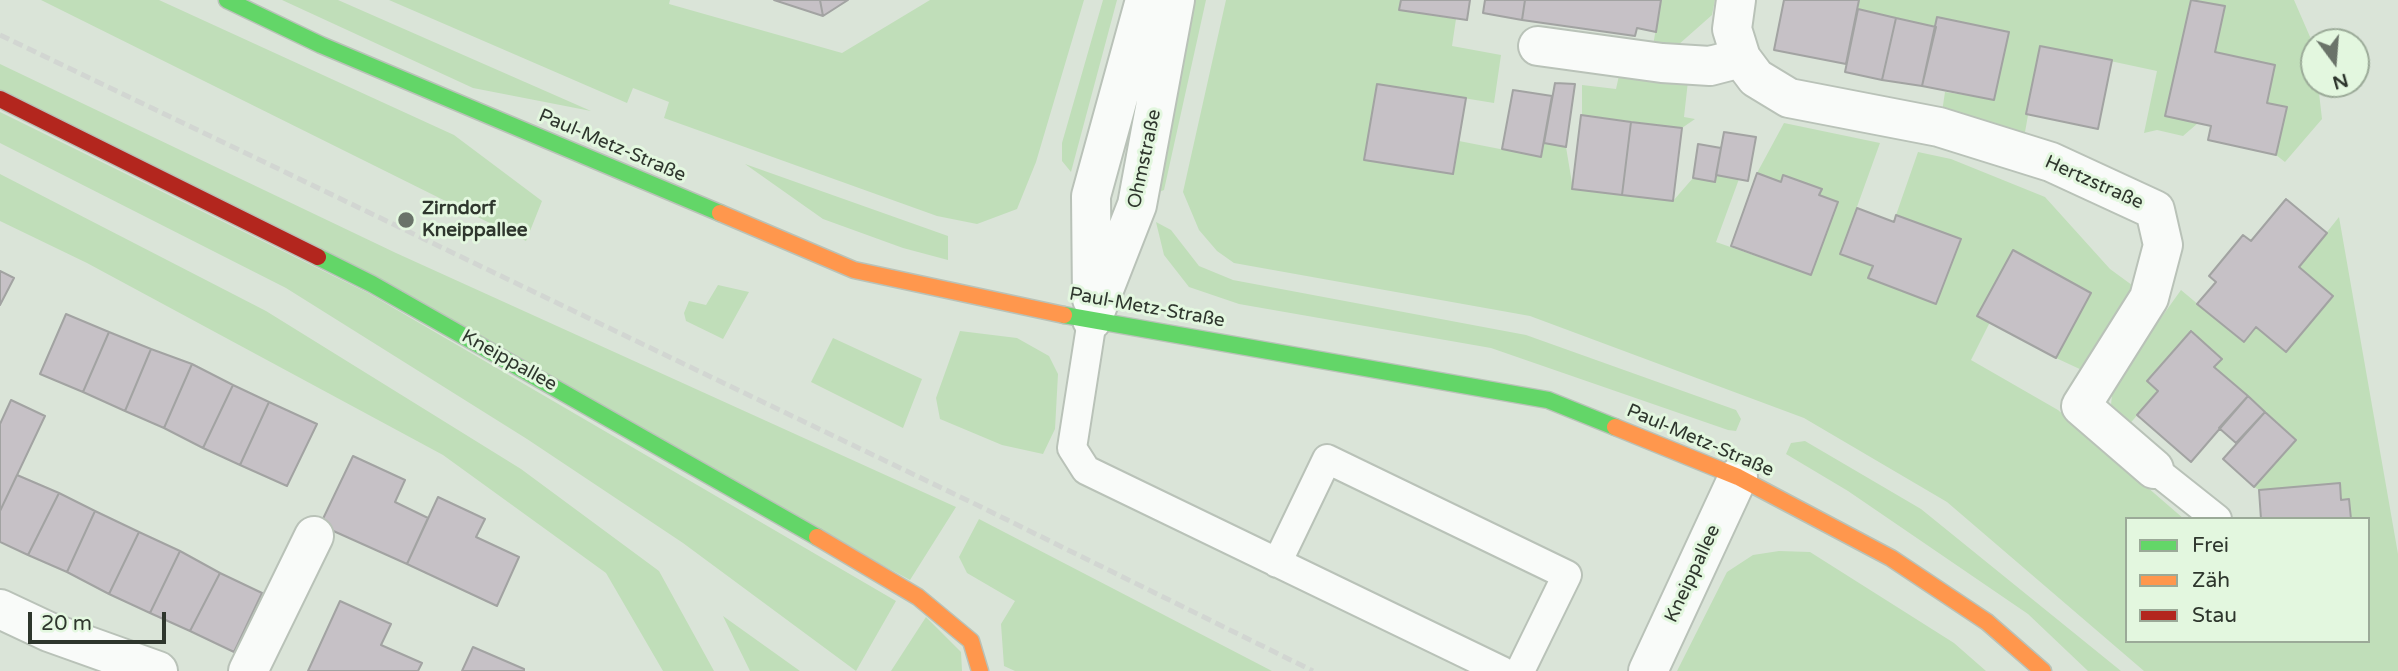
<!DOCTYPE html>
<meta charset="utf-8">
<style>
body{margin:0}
#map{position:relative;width:2398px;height:671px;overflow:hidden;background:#dae4d8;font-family:"Varela Round",sans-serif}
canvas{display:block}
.legend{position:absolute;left:2125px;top:517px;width:245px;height:126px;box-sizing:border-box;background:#e3f7df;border:2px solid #9baa98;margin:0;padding:9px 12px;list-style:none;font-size:21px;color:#2e362d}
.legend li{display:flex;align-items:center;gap:14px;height:35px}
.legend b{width:35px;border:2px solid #9baa98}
.north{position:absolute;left:2300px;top:28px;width:70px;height:70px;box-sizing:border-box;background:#e3f7df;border:2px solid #9baa98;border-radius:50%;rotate:164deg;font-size:19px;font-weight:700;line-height:28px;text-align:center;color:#2e362d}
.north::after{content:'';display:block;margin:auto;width:24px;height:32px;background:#6a7369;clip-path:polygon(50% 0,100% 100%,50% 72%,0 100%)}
.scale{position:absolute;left:28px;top:612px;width:138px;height:32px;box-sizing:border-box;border:4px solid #2e362d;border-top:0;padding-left:9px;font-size:21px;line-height:24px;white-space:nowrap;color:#2e362d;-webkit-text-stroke:5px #e3f7df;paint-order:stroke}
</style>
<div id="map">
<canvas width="2398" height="671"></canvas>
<ul class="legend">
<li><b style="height:9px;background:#63d668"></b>Frei</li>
<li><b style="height:9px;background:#ff974d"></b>Zäh</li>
<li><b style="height:9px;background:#b3261e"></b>Stau</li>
</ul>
<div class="north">N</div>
<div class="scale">20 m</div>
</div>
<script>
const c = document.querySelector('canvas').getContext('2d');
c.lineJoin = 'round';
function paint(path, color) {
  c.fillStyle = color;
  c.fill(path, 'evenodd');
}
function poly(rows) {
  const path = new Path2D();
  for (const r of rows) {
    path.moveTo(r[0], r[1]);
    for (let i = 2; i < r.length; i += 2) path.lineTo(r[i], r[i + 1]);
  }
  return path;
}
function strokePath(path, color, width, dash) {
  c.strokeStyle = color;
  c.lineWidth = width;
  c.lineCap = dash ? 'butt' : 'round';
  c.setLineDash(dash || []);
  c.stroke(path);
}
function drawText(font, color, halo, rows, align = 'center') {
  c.font = font + ' "Varela Round",sans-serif';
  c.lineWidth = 6;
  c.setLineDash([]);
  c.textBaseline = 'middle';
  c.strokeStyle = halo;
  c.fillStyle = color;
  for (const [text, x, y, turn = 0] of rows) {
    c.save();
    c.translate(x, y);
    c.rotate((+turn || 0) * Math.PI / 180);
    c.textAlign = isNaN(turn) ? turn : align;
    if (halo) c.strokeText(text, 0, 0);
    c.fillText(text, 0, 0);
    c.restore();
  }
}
paint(poly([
 [41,0,159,0,454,135,542,201,526,241],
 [282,0,338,0,591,111,473,88],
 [389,0,670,0,669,4,842,53,930,0,1084,0,1036,162,1017,209,977,224,937,216,664,118,669,102,633,88,627,103],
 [1103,0,1117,0,1071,172,1062,161,1062,143],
 [1190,0,1206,0,1164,190,1154,194],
 [1226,0,1401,0,1400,10,1456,19,1452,46,1501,55,1494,103,1377,84,1365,160,1453,174,1459,141,1541,157,1544,143,1566,147,1573,189,1673,201,1693,178,1715,182,1716,175,1739,179,1716,242,1811,275,1837,202,1819,195,1821,189,1784,175,1781,182,1757,173,1784,123,1880,143,1840,254,1873,266,1868,277,1936,303,1960,239,1896,215,1918,152,1951,159,2045,197,2110,269,2136,288,2084,371,2056,358,2091,293,2013,251,1990,322,1971,360,2058,410,2184,519,2127,519,2127,641,2368,641,2368,519,2351,519,2349,499,2341,500,2339,483,2259,490,2254,487,2296,439,2214,367,2222,358,2190,331,2148,381,2158,391,2127,427,2110,415,2113,385,2181,290,2243,342,2256,327,2285,351,2299,267,2339,217,2398,554,2398,671,2144,671,1947,502,1804,418,1530,316,1234,263,1217,251,1199,230,1183,192],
 [1661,0,1715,0,1712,15,1669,53,1652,51],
 [1859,0,2191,0,2165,116,2198,123,2183,136,2157,130,2144,133,2157,71,2040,46,2024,138,1942,112,1945,92,1994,99,2009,32,1937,17,1936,27,1858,9],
 [2194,0,2294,0,2314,46,2314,84,2318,84,2322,119,2285,162,2276,155,2286,108,2267,103,2275,65,2215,52,2225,7],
 [0,64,396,253,956,507,910,580,0,90],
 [1620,71,1688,81,1684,117,1695,119,1682,128,1582,115,1582,85,1616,89],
 [0,112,368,293,896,601,856,671,683,543,527,439,286,288,0,143],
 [745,164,948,236,948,260,903,248,823,219],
 [0,174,266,311,521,469,659,571,714,671,663,671,606,573,443,455,87,263,0,221],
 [1156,222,1171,230,1199,266,1233,280,1526,335,1736,410,1741,419,1736,431,1728,430,1491,348,1239,304,1189,287,1164,255],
 [718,285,749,292,723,339,686,321,684,313,689,301,706,305],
 [960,331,1017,338,1049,356,1058,374,1055,429,1043,454,1002,445,940,419,936,398],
 [833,338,922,379,903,428,811,382],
 [1805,441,1921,509,2121,671,2088,671,2028,614,1848,491,1786,454,1791,443],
 [979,519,1272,671,1015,671,1004,666,1001,624,1015,601,967,573,959,557],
 [1779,551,1810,552,1954,643,1986,671,1677,671,1727,572,1753,555],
 [723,616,800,671,750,671],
 [926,617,961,652,962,671,891,671]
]), '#c0deb9');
const building = poly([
 [774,0,820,0,823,16,774,0],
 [820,0,848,0,823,16,820,0],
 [1401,0,1470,0,1467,20,1399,10,1401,0],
 [1485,0,1525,0,1522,20,1483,13,1485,0],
 [1525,0,1661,0,1656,32,1637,28,1635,36,1522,20,1525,0],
 [1784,0,1859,0,1846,64,1774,50,1784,0],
 [2191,0,2225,6,2215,52,2275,65,2267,103,2287,107,2276,155,2208,140,2211,126,2165,116,2191,0],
 [1858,9,1896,18,1882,80,1845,72,1858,9],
 [1937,17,2009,32,1994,100,1922,86,1937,17],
 [1896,18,1936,27,1922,86,1882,80,1896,18],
 [2040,46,2112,60,2098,129,2026,114,2040,46],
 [1555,83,1575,84,1566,147,1544,143,1555,83],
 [1377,84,1466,98,1453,174,1364,160,1377,84],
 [1513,90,1552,96,1541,157,1502,149,1513,90],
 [1581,115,1631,122,1622,195,1572,189,1581,115],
 [1631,122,1682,128,1673,201,1622,195,1631,122],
 [1724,132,1756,137,1748,181,1716,175,1724,132],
 [1698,144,1721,148,1715,182,1693,178,1698,144],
 [1757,173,1781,182,1783,175,1822,189,1819,195,1838,202,1811,275,1731,246,1757,173],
 [2286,199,2327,233,2299,267,2333,296,2286,352,2256,327,2244,342,2197,304,2216,282,2209,276,2243,235,2251,241,2286,199],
 [1857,208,1894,222,1896,215,1961,239,1936,304,1868,278,1873,266,1840,254,1857,208],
 [2013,250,2091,293,2056,358,1977,316,2013,250],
 [0,271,14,278,0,305,0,271],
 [66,314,109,332,83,392,40,374,66,314],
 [2191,331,2222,359,2214,367,2248,396,2191,462,2137,415,2158,391,2147,381,2191,331],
 [109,332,151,349,125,411,83,392,109,332],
 [151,349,192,364,164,428,125,411,151,349],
 [192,364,233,385,203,448,164,428,192,364],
 [233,385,269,402,240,465,203,448,233,385],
 [2248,396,2265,412,2236,443,2219,428,2248,396],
 [11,400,45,416,0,511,0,424,11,400],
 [269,402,317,424,287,486,240,465,269,402],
 [2265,412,2296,440,2254,487,2223,459,2265,412],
 [353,456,405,480,395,502,428,518,407,564,320,525,353,456],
 [17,475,59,493,28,555,0,542,0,511,17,475],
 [2340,483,2341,500,2349,499,2351,519,2261,519,2259,490,2340,483],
 [59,493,95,511,67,572,28,555,59,493],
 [438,497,485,519,476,537,519,557,497,606,407,564,438,497],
 [95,511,139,532,109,594,67,572,95,511],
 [139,532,180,551,150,613,109,594,139,532],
 [180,551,220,573,190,631,150,613,180,551],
 [220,573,262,593,234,652,190,631,220,573],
 [340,601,391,624,381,645,422,663,418,671,308,671,340,601],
 [473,647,524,669,524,671,462,671,473,647]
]);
paint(building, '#c6c1c6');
strokePath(building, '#a2a3a2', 2);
const lane = poly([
 [1092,320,1072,448,1086,470,1502,671],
 [2154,469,2217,519],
 [1277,563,1327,459,1567,575,1520,671]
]);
const street = poly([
 [1736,0,1732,29,1741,58,1756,78,1789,98,1939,127,2051,162,2155,210,2163,245,2149,298,2081,406,2154,469],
 [1538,46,1662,63,1710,66,1741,58],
 [1092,299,1091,196,1145,0],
 [1092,320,1137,205,1175,0],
 [0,609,49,632,158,671],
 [248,671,314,536],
 [1648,671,1738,477]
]);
const fast = poly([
 [227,0,321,45,720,213],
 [318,257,372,284,817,537],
 [1064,315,1548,400,1615,427]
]);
const slow = poly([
 [720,213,854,270,1064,315],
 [1615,427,1738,477,1891,558,1987,622,2043,671],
 [817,537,918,597,971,641,980,671]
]);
const jam = poly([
 [0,99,318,257]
]);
strokePath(lane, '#b9c2b8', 32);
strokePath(street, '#b9c2b8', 42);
strokePath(fast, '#b9c2b8', 19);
strokePath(slow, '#b9c2b8', 19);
strokePath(jam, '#b9c2b8', 19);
strokePath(lane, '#f9fbf9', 28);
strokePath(street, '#f9fbf9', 38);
strokePath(fast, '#63d668', 16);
strokePath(slow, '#ff974d', 16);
strokePath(jam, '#b3261e', 16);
strokePath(poly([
 [0,35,973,503,1313,671]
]), '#d2d6d2', 5, [10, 5]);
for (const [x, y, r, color] of [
 [406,220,9,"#6a7369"]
]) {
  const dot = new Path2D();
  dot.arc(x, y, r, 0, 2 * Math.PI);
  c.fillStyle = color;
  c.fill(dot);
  strokePath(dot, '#e3f7df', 2.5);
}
drawText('19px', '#2e362d', '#e3f7df', [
 ["Paul-Metz-Straße",612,146,23],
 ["Ohmstraße",1145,159,-78],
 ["Hertzstraße",2094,183,24],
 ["Paul-Metz-Straße",1147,308,10],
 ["Kneippallee",509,361,29],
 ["Paul-Metz-Straße",1700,441,23],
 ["Kneippallee",1693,574,-65]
]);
drawText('bold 19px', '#2e362d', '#e3f7df', [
 ["Zirndorf",422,209],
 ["Kneippallee",422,231]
], 'left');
</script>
